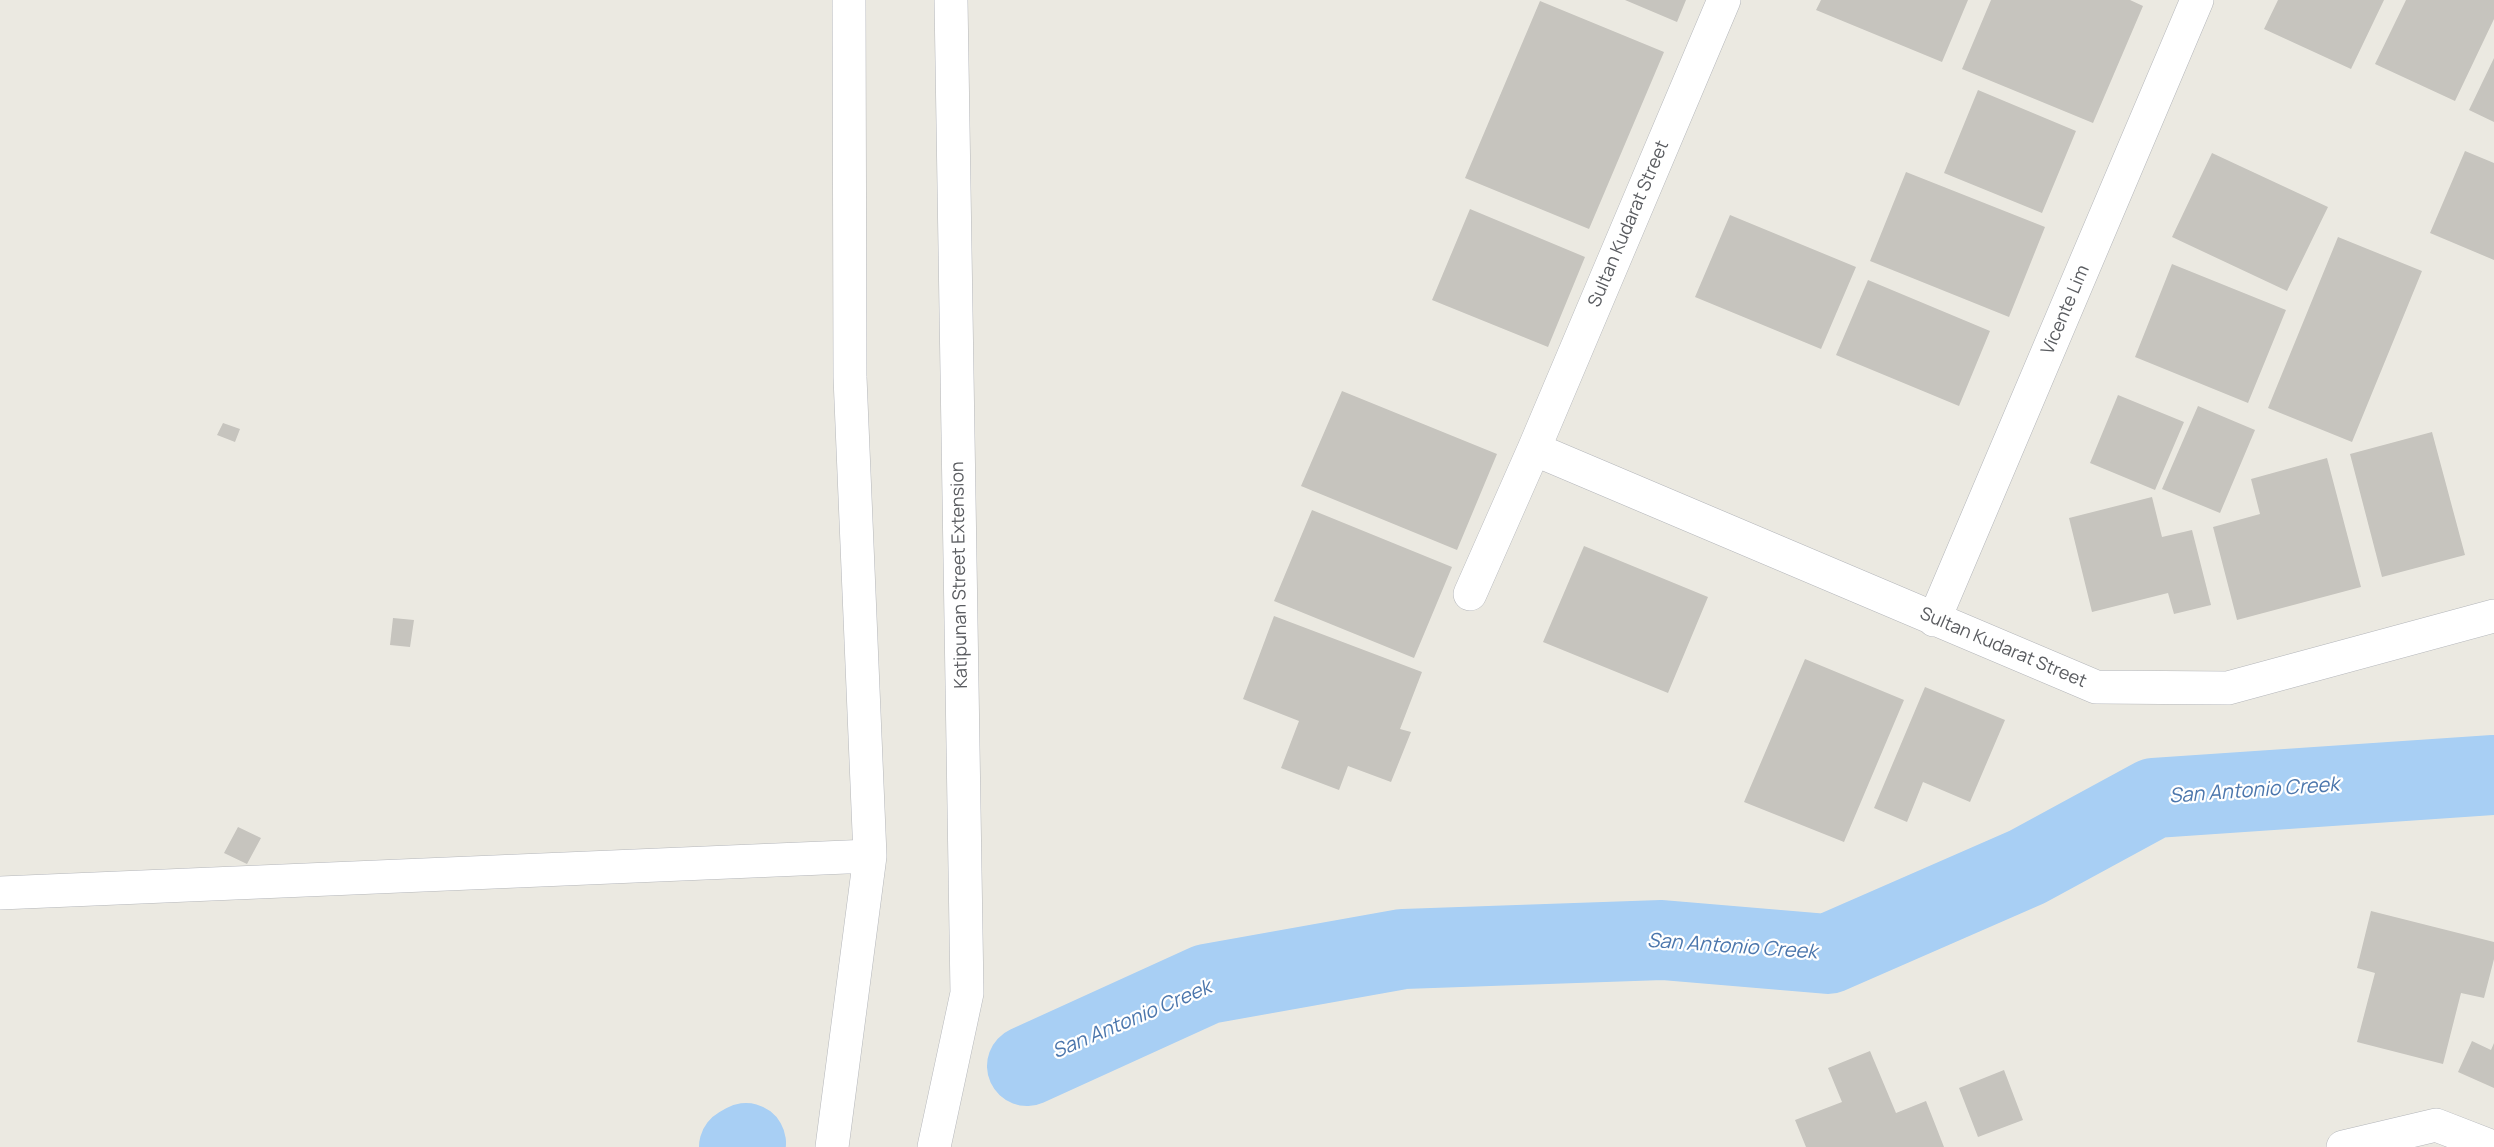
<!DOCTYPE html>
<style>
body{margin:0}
canvas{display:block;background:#ebe9e1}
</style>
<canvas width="2494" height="1147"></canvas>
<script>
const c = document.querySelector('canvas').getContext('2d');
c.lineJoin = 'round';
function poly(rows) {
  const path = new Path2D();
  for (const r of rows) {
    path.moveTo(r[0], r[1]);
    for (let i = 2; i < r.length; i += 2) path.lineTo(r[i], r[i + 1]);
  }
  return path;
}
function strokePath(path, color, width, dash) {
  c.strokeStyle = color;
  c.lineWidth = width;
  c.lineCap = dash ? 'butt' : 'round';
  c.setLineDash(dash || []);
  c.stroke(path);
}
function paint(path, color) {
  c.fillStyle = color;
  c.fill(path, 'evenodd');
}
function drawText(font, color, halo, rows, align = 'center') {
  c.font = font + ' Manrope,sans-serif';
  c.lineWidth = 4.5;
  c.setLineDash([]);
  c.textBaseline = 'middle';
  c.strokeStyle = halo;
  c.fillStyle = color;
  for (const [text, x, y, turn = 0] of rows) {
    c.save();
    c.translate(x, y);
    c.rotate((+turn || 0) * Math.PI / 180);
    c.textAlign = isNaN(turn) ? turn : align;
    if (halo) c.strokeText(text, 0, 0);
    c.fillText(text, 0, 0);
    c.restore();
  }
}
strokePath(poly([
 [1027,1066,1207,984,1403,949,1662,940,1828,954,2027,867,2154,798,2494,775],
 [739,1147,746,1143]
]), '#a8cff4', 80);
paint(poly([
 [1625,0,1686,0,1677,22],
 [1821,0,1968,0,1942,62,1816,10],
 [1991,0,2130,0,2143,6,2093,123,1962,69],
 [2278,0,2384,0,2351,69,2264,29],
 [2406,0,2494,0,2494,19,2455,101,2375,64],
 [1540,1,1664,52,1589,229,1465,178],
 [2494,58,2494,122,2469,110],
 [1978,90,2076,131,2042,213,1944,173],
 [2465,151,2494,163,2494,260,2430,233],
 [2212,153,2328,207,2287,291,2172,237],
 [1906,172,2045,227,2009,317,1870,261],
 [1470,209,1585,257,1548,347,1432,300],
 [1730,215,1856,267,1821,349,1695,297],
 [2338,237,2422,271,2352,442,2268,408],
 [2172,264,2286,310,2248,403,2135,357],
 [1868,280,1990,331,1959,406,1836,355],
 [1342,391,1497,454,1457,550,1301,486],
 [2118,395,2184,422,2155,490,2090,463],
 [2198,406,2255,430,2220,513,2162,489],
 [223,423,240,429,235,442,217,435],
 [2432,432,2465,555,2382,577,2350,454],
 [2327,458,2361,587,2237,620,2213,527,2260,514,2251,479],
 [2152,497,2162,537,2192,530,2211,605,2174,614,2168,593,2092,612,2069,518],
 [1312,510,1452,567,1414,658,1274,601],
 [1584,546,1708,597,1668,693,1543,642],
 [1274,616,1422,672,1400,729,1411,732,1391,782,1348,766,1339,790,1281,768,1299,721,1243,699],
 [393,618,414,620,410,647,390,645],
 [1805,659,1904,700,1844,842,1744,802],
 [1925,687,2005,720,1970,802,1923,782,1907,822,1874,808],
 [238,827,261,838,247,864,224,853],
 [2371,911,2494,942,2494,959,2484,998,2461,993,2443,1064,2357,1042,2375,973,2357,968],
 [2472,1041,2491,1050,2494,1043,2494,1088,2458,1072],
 [1870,1051,1896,1113,1926,1101,1944,1147,1806,1147,1795,1120,1842,1102,1828,1068],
 [2004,1070,2023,1120,1978,1137,1959,1088]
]), '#c6c4be');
const minor = poly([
 [1534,449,2096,687,2228,688,2494,616],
 [1470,594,1534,449,1724,0],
 [1934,620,2197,0],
 [0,893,870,856],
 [832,1147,870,856,850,377,849,0],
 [934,1147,967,993,951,0],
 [2343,1147,2436,1125,2493,1147]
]);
strokePath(minor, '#b4b6ba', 34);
strokePath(minor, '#fff', 33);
drawText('18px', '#5a5c60', '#fff', [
 ["Sultan Kudarat Street",1629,224,-67],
 ["Vicente Lim",2066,310,-67],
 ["Katipunan Street Extension",960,575,-91],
 ["Sultan Kudarat Street",2003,648,23]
]);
drawText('italic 20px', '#4b76ac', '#fff', [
 ["San Antonio Creek",2254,791,-4],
 ["San Antonio Creek",1732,947,4],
 ["San Antonio Creek",1132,1020,-23]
]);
</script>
